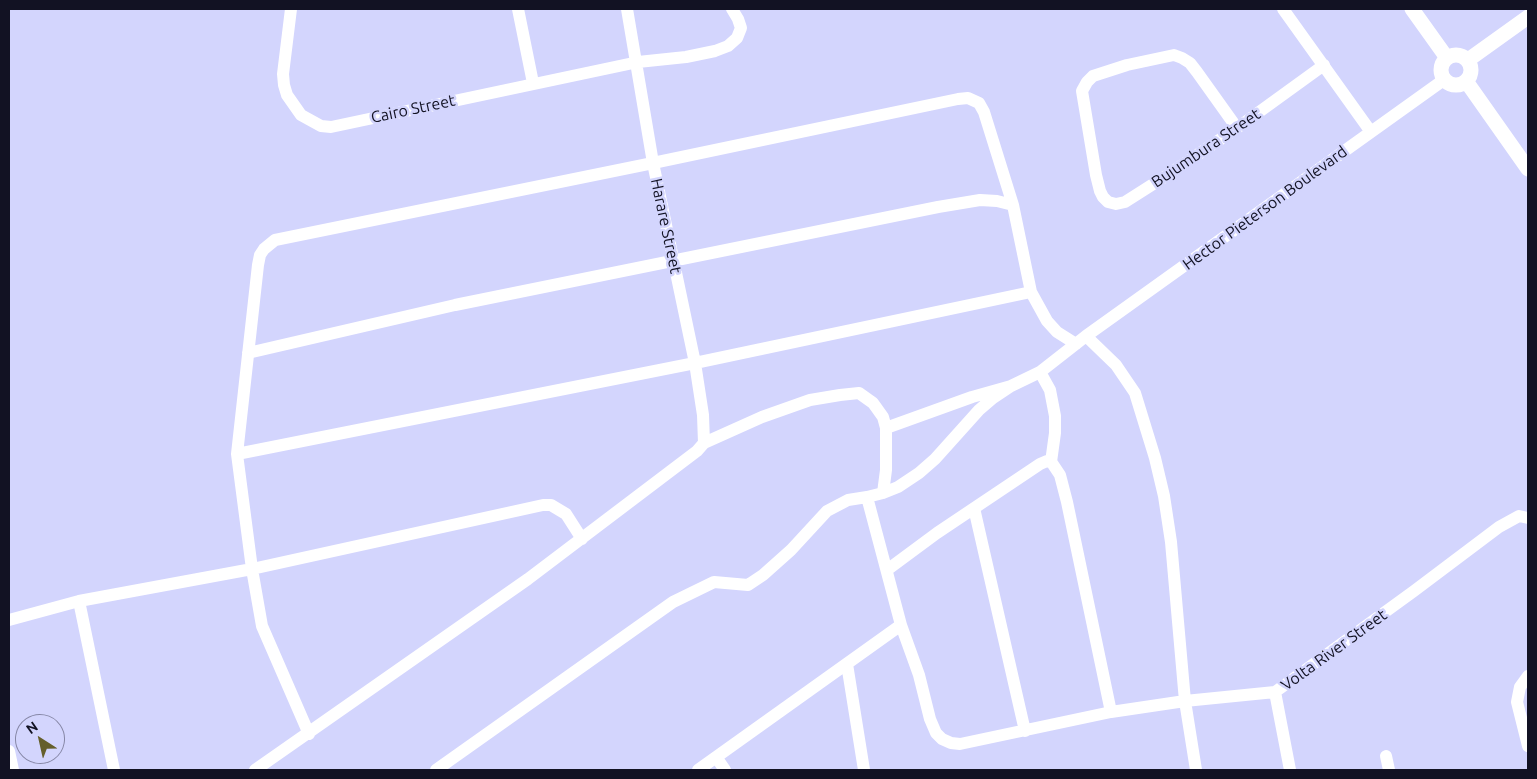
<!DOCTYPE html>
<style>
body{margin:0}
#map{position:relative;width:1537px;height:779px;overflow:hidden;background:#d3d5fd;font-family:Ubuntu,sans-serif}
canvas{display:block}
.frame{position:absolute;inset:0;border:10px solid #121223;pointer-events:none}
.north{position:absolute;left:15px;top:714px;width:50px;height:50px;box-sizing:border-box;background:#d3d5fd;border:1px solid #8687a6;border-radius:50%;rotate:325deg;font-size:14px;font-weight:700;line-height:20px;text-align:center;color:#121223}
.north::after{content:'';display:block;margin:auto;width:18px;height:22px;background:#655f2c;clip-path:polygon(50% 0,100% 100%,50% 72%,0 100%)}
</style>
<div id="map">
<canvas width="1537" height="779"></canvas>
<div class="frame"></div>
<div class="north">N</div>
</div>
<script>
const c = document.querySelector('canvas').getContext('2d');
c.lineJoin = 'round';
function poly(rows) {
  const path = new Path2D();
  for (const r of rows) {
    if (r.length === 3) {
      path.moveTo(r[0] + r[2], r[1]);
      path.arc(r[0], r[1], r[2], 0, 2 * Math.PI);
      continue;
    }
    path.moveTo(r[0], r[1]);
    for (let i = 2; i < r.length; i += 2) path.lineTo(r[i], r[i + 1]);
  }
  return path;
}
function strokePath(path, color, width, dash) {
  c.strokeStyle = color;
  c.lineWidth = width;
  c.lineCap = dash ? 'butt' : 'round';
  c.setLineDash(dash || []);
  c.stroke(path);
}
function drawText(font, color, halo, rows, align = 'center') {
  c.font = font + ' Ubuntu,sans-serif';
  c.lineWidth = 5;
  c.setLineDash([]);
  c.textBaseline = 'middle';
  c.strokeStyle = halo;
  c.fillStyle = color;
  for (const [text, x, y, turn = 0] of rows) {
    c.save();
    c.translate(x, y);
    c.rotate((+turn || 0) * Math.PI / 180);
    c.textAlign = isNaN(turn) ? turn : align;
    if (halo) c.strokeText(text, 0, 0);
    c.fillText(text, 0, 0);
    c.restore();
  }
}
strokePath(poly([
 [291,9,283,74,284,85,287,95,301,115,321,126,331,127,638,62,686,57,715,51,728,46,737,38,741,28,738,19,732,9],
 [518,9,533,83],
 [627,9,653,163,695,363,703,415,704,443],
 [1283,9,1371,132],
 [1237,128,1197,72,1190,63,1182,58,1174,55,1127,65,1093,76,1087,82,1082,91,1096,175,1100,191,1103,197,1108,202,1116,204,1125,202,1169,174,1237,128,1324,65],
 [1086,336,1116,365,1135,393,1155,458,1164,496,1171,542,1185,701,1196,770],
 [248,353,455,305,938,207,980,200,997,201,1013,205],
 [1040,372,1050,390,1055,416,1055,433,1051,462],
 [237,454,695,363,1031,292],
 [883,493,886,470,886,428],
 [867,497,883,493,898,487,919,473,935,459,979,410,993,398,1011,386,1040,372,1086,336,1445,79],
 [974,508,1025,731],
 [887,570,937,533,1040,464,1047,461,1052,463,1060,475,1067,502,1111,712],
 [79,601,114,770],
 [9,620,79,601,252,569,543,505,551,505,566,514,582,539],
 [847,664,864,770],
 [1528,676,1520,687,1517,702,1528,746],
 [1275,692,1290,770],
 [309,734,262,626,252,569,237,454,258,265,260,255,264,249,275,240,653,163,958,99,968,98,979,103,984,112,1013,205,1031,292,1047,321,1057,332,1076,344],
 [9,751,13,770],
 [1386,756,1389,770],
 [716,757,725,770],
 [255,770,528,579,697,451,704,443,762,417,810,400,840,395,859,393,873,403,883,417,886,428,972,397,1011,386],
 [436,770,673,602,714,582,748,585,763,575,791,550,827,511,848,500,867,497,901,625,919,675,930,719,936,733,942,739,951,743,960,744,1111,712,1185,701,1275,692,1414,591,1499,527,1519,516,1528,518],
 [698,770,901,625]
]), '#fff', 12);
strokePath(poly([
 [1412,9,1447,58],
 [1456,70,15],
 [1468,60,1528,17],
 [1466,81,1528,169]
]), '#fff', 15);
drawText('16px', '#121223', '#d3d5fd', [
 ["Cairo Street",413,109,-12],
 ["Bujumbura Street",1206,148,-34],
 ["Hector Pieterson Boulevard",1265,208,-36],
 ["Harare Street",666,226,78],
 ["Volta River Street",1334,650,-36]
]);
</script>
